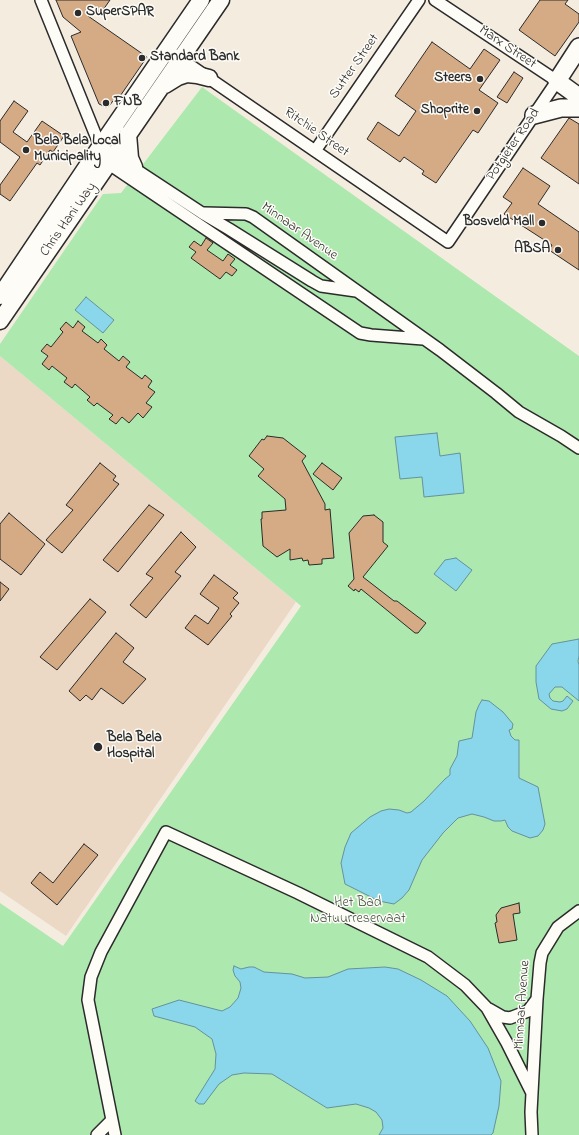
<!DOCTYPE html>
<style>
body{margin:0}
canvas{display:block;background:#f5ece0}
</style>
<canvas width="579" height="1135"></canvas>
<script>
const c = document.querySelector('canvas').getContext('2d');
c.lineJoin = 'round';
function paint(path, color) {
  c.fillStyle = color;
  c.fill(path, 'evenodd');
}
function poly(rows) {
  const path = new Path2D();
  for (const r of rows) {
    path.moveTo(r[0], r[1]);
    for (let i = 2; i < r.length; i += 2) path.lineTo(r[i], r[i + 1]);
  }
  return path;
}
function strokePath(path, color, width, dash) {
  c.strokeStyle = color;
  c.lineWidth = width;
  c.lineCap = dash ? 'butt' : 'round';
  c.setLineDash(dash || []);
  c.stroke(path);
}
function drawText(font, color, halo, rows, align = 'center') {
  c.font = font + ' "Indie Flower",sans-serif';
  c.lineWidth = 3;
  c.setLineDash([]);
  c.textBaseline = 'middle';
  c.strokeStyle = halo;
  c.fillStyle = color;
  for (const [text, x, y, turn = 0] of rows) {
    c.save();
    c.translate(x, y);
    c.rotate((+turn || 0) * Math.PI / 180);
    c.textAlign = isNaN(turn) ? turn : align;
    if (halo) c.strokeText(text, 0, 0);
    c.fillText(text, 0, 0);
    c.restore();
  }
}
paint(poly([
 [0,356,296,602,66,936,0,891]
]), '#ebd8c5');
paint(poly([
 [202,87,579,356,579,1135,0,1135,0,903,63,946,301,606,0,356,0,344,103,194,121,193]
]), '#ade9ae');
const water = poly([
 [86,297,114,320,103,333,75,310,86,297],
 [437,433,440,456,460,453,464,493,424,497,422,477,400,479,395,437,437,433],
 [456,558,472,570,456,591,434,574,445,560,456,558],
 [579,639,579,656,578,661,579,665,579,701,562,687,555,687,549,694,550,698,553,701,560,702,563,701,567,696,573,701,567,709,562,711,551,709,539,699,536,682,536,666,552,644,579,639],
 [482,700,489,701,503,712,513,724,512,729,509,730,511,736,515,740,519,740,519,778,538,787,545,824,543,830,538,836,530,838,512,831,508,827,505,820,501,821,494,821,484,817,472,814,458,818,443,833,422,860,409,890,402,898,394,904,379,901,345,884,341,863,345,847,351,833,370,817,381,811,389,809,399,810,407,813,411,812,424,801,445,779,450,775,450,769,457,756,459,741,472,738,476,712,479,705,482,700],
 [234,966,241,969,249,967,254,967,264,972,292,974,305,978,328,977,348,969,385,967,398,969,421,980,447,996,470,1021,488,1048,501,1081,499,1106,493,1133,491,1135,379,1135,383,1128,382,1120,376,1112,369,1108,356,1104,327,1108,272,1074,244,1073,232,1075,219,1084,204,1104,199,1104,195,1101,215,1069,216,1054,212,1039,195,1027,154,1016,152,1009,179,1000,222,1011,230,1007,238,998,241,988,240,982,235,976,233,970,234,966]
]);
paint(water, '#8ad6ea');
strokePath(water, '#64929e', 1);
const building = poly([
 [56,0,110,0,103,10,88,16,147,57,116,102,113,101,109,106,106,107,99,104,71,36,81,32,63,17,56,0],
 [540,0,568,0,565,4,579,14,579,22,555,56,519,30,540,0],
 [432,42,470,69,484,49,500,60,479,90,498,103,478,133,473,130,436,183,422,174,424,171,404,157,400,162,367,139,378,122,399,136,416,111,395,96,432,42],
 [514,72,523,78,507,103,497,97,514,72],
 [14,101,28,111,13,132,27,142,42,121,64,136,53,152,50,150,40,165,37,163,10,201,0,194,0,185,20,157,0,142,0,121,14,101],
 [569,118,579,124,579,184,541,158,569,118],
 [523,168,550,186,538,204,579,232,579,270,549,250,552,245,504,214,512,203,503,197,523,168],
 [206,238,213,243,207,250,223,261,228,254,235,259,230,265,237,270,232,276,226,272,220,279,191,258,196,252,189,247,194,241,201,246,206,238],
 [78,321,85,327,82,331,98,343,101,339,107,345,104,349,119,361,123,356,130,362,126,367,142,379,145,375,152,381,148,387,155,392,146,403,152,407,143,418,138,413,129,423,122,417,116,424,109,419,113,415,97,403,94,406,87,400,90,397,75,384,72,388,64,382,67,378,52,366,49,370,42,364,48,356,41,351,47,344,51,347,63,332,60,329,66,322,73,328,78,321],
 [267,436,283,438,306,456,302,461,325,504,325,510,330,509,334,558,322,559,322,564,309,565,308,560,303,561,302,558,290,560,290,549,277,557,263,546,261,519,262,519,262,512,286,510,285,499,258,476,264,469,249,456,262,439,264,440,267,436],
 [100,463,116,476,113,480,119,484,62,553,46,540,73,510,66,505,100,463],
 [322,463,342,478,333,490,313,474,322,463],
 [149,505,164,515,118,572,103,560,149,505],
 [9,513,45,544,21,575,0,559,0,524,9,513],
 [374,515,383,522,383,542,388,546,363,577,394,601,397,601,426,623,418,633,415,633,361,589,359,592,355,589,354,591,348,586,354,579,349,533,363,516,374,515],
 [181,532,196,547,175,572,181,576,146,618,130,605,153,578,146,574,181,532],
 [214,575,238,593,233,598,239,603,230,614,232,616,208,645,185,628,195,615,208,624,219,608,200,594,214,575],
 [0,582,9,589,0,601,0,582],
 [90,599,106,612,57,670,40,657,90,599],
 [116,633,134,648,123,662,146,679,123,704,101,688,92,700,86,695,80,701,69,691,116,633],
 [84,844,98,855,57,905,31,883,40,872,53,883,84,844],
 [519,903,520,913,513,914,517,940,499,943,495,923,497,922,496,915,501,908,519,903]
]);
paint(building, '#d4ab85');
strokePath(building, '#2b2b2b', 1);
const minor = poly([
 [41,0,100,146,202,213,229,229,312,281,321,286,356,291],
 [175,55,448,242,557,81,435,0],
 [315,151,419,0],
 [103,160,360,333,371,335,423,339],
 [204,213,246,214,253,217,440,350,496,393,519,412,561,436,579,448],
 [489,1009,503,1017,510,1018,528,1011,537,999],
 [97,1135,112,1120],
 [115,1135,88,1000,91,977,101,952,166,832,298,893,428,957,465,985,487,1008,507,1043,532,1093],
 [532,1135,531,1112,532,1093,537,999,540,963,542,953,558,927,579,911]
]);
const secondary = poly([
 [165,85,178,77,187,74,197,75,209,78],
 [128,134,130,158,134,167],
 [0,296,98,150,201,0],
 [0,321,221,0]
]);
const primary = poly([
 [579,47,557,81,579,97],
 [534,115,561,108,579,108]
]);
strokePath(minor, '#2b2b2b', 14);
strokePath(secondary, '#2b2b2b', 19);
strokePath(primary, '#2b2b2b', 20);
strokePath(minor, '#fdfcf7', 11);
strokePath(secondary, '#fdfcf7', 16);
strokePath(primary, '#fdfcf7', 17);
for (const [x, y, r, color] of [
 [78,13,4,"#2b2b2b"],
 [142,58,4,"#2b2b2b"],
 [480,79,4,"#2b2b2b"],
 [106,103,4,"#2b2b2b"],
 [477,111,4,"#2b2b2b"],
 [26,150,4,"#2b2b2b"],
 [542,223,4,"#2b2b2b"],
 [558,250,4,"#2b2b2b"],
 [98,747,5,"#2b2b2b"]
]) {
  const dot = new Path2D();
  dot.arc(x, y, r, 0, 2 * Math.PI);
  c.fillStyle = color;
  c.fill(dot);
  strokePath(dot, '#fdfcf7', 1.5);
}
drawText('bold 14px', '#2b2b2b', '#fdfcf7', [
 ["SuperSPAR",86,13],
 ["Standard Bank",150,58],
 ["Steers",472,79,"right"],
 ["FNB",114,103],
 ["Shoprite",469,111,"right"],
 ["Bela Bela Local",34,142],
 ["Municipality",34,158],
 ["Bosveld Mall",534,223,"right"],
 ["ABSA",550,250,"right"],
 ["Bela Bela",107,739],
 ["Hospital",107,755]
], 'left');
drawText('14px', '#2b2b2b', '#fdfcf7', [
 ["Marx Street",507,48,34],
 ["Sutter Street",355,67,-55],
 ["Ritchie Street",316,133,35],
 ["Potgieter Road",514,145,-56],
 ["Chris Hani Way",69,220,-55],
 ["Minnaar Avenue",299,232,35],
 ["Minnaar Avenue",523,1005,-86]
]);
drawText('14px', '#4c5a4c', '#fdfcf7', [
 ["Het Bad",358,904],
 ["Natuurreservaat",358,920]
]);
</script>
